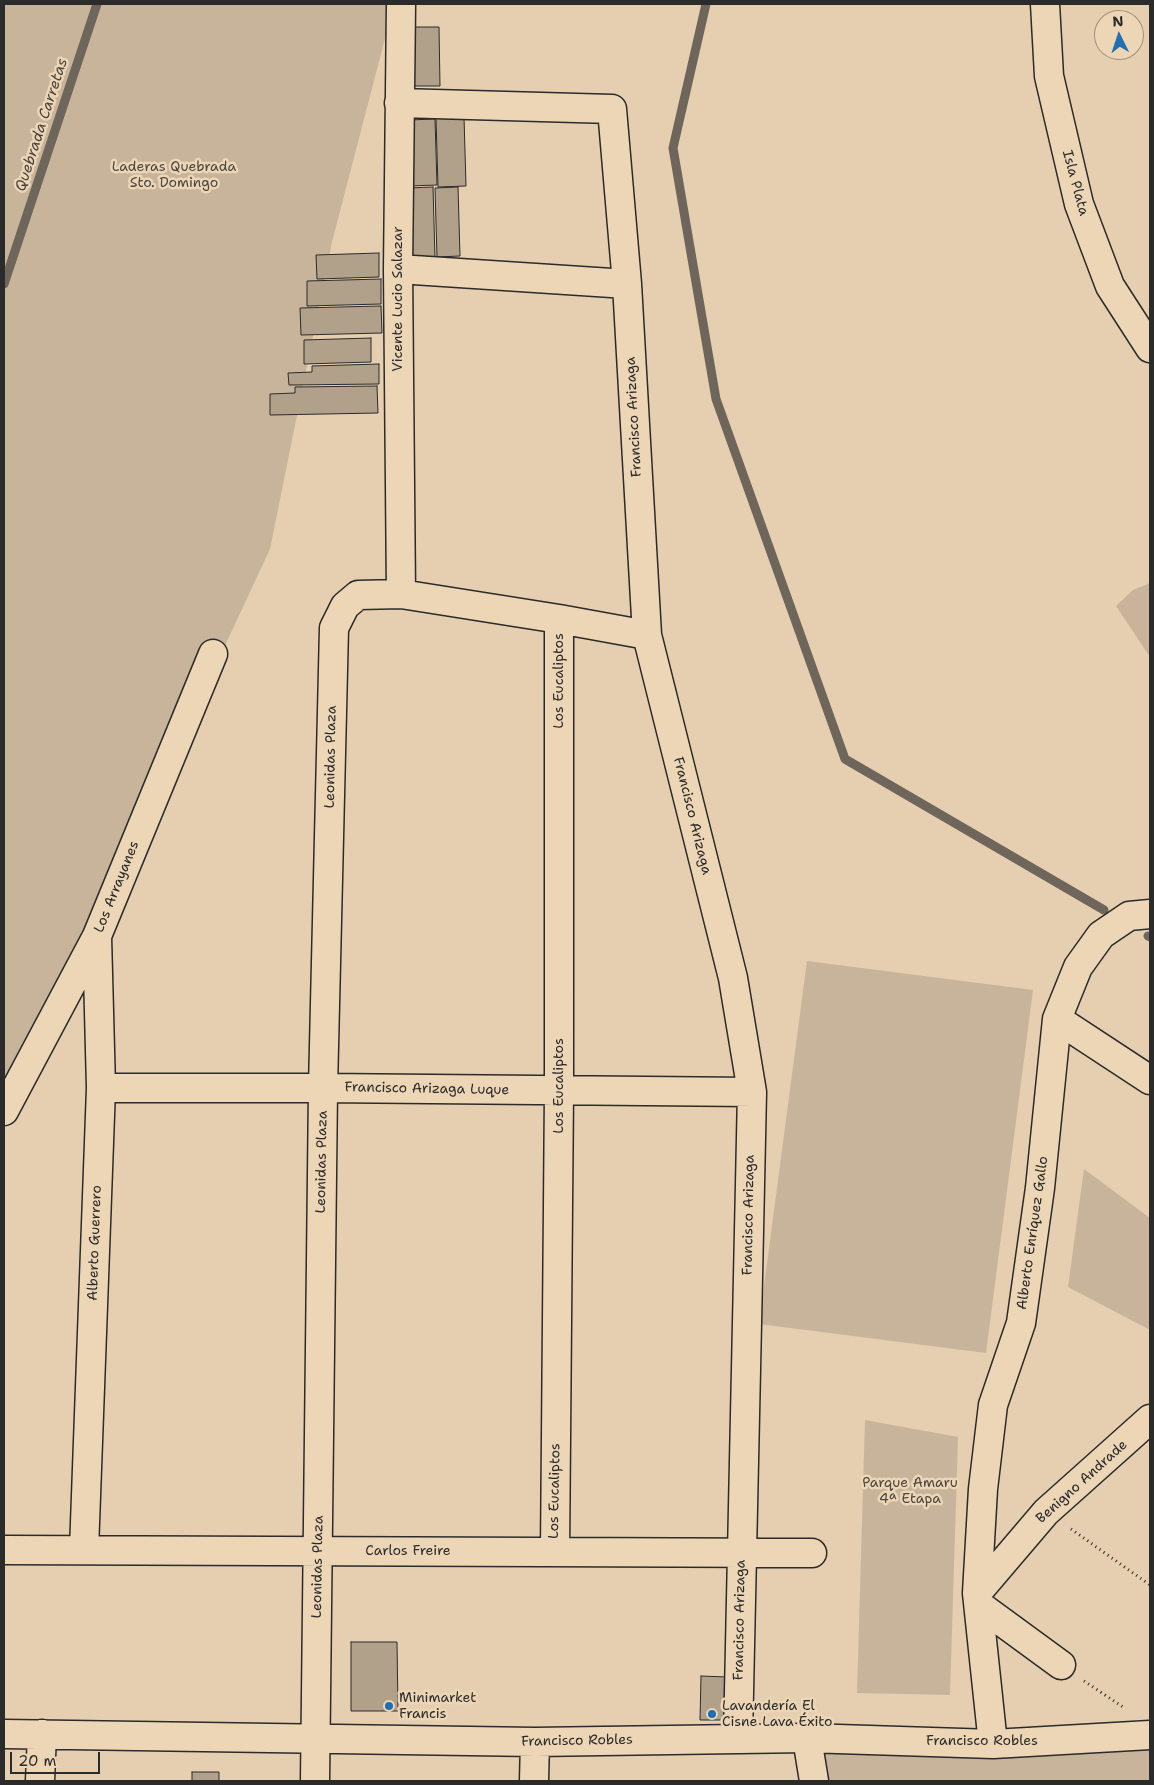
<!DOCTYPE html>
<meta charset="utf-8">
<style>
body{margin:0}
#map{position:relative;width:1154px;height:1785px;overflow:hidden;background:#e5cfb0;font-family:"Shantell Sans",sans-serif}
canvas{display:block}
.frame{position:absolute;inset:0;border:5px solid #2b2b2b;pointer-events:none}
.north{position:absolute;left:1094px;top:10px;width:50px;height:50px;box-sizing:border-box;background:#edd6b6;border:1px solid #9f927e;border-radius:50%;rotate:356deg;font-size:14px;font-weight:700;line-height:20px;text-align:center;color:#2b2b2b}
.north::after{content:'';display:block;margin:auto;width:18px;height:22px;background:#1f6fb2;clip-path:polygon(50% 0,100% 100%,50% 72%,0 100%)}
.scale{position:absolute;left:10px;top:1752px;width:90px;height:22px;box-sizing:border-box;border:2px solid #2b2b2b;border-top:0;padding-left:6px;font-size:15px;line-height:18px;white-space:nowrap;color:#2b2b2b;-webkit-text-stroke:4px #edd6b6;paint-order:stroke}
</style>
<div id="map">
<canvas width="1154" height="1785"></canvas>
<div class="frame"></div>
<div class="north">N</div>
<div class="scale">20 m</div>
</div>
<script>
const c = document.querySelector('canvas').getContext('2d');
c.lineJoin = 'round';
function paint(path, color) {
  c.fillStyle = color;
  c.fill(path, 'evenodd');
}
function poly(rows) {
  const path = new Path2D();
  for (const r of rows) {
    path.moveTo(r[0], r[1]);
    for (let i = 2; i < r.length; i += 2) path.lineTo(r[i], r[i + 1]);
  }
  return path;
}
function strokePath(path, color, width, dash) {
  c.strokeStyle = color;
  c.lineWidth = width;
  c.lineCap = dash ? 'butt' : 'round';
  c.setLineDash(dash || []);
  c.stroke(path);
}
function drawText(font, color, halo, rows, align = 'center') {
  c.font = font + ' "Shantell Sans",sans-serif';
  c.lineWidth = 5;
  c.setLineDash([]);
  c.textBaseline = 'middle';
  c.strokeStyle = halo;
  c.fillStyle = color;
  for (const [text, x, y, turn = 0] of rows) {
    c.save();
    c.translate(x, y);
    c.rotate((+turn || 0) * Math.PI / 180);
    c.textAlign = isNaN(turn) ? turn : align;
    if (halo) c.strokeText(text, 0, 0);
    c.fillText(text, 0, 0);
    c.restore();
  }
}
paint(poly([
 [4,4,394,4,332,242,270,549,134,841,4,1104],
 [1150,583,1150,657,1116,606,1133,590],
 [807,961,1033,990,986,1353,759,1324],
 [1084,1169,1150,1218,1150,1330,1068,1287],
 [865,1420,958,1437,950,1695,857,1693],
 [1150,1735,1150,1781,814,1781,807,1738]
]), '#c7b49b');
strokePath(poly([
 [706,4,673,148,716,399,845,759,1104,910],
 [4,284,97,4],
 [1148,936,1150,937]
]), '#6e665b', 9);
const building = poly([
 [409,27,439,27,440,86,409,86,409,27],
 [464,117,466,186,438,187,436,118,464,117],
 [435,119,437,185,410,186,408,120,435,119],
 [433,187,435,258,404,259,409,188,433,187],
 [458,187,460,256,437,257,435,188,458,187],
 [379,253,379,277,317,279,316,255,379,253],
 [381,279,381,304,307,306,307,281,381,279],
 [381,306,382,333,301,335,300,308,381,306],
 [371,338,371,362,304,364,304,340,371,338],
 [379,364,379,384,289,385,288,373,312,372,312,366,379,364],
 [377,386,378,413,270,415,270,394,295,393,295,387,377,386],
 [351,1642,397,1642,398,1711,351,1711,351,1642],
 [701,1676,727,1677,726,1720,700,1720,701,1676],
 [192,1772,219,1772,219,1781,192,1781,192,1772]
]);
paint(building, '#b1a18b');
strokePath(building, '#2b2b2b', 1);
const minor = poly([
 [401,4,398,269,401,594],
 [1045,4,1049,76,1079,204,1110,286,1150,348],
 [399,103,612,109,627,284,647,635,733,978,752,1092,738,1738],
 [398,269,627,284],
 [1057,1019,1150,1080],
 [101,1088,323,1088,752,1092],
 [4,1111,97,936,213,654],
 [4,1550,812,1553],
 [84,1550,101,1088,97,936],
 [555,1552,559,1090,559,619],
 [977,1593,1046,1512,1150,1419],
 [979,1605,1061,1665],
 [4,1734,535,1742,807,1738,993,1744,1150,1735],
 [807,1738,814,1781],
 [993,1744,977,1593,983,1489,993,1405,1021,1323,1040,1188,1057,1019,1078,967,1101,935,1129,916,1150,914],
 [40,1781,42,1734],
 [315,1781,323,1088,334,628,345,606,358,595,401,594,559,619,647,635],
 [534,1781,535,1742]
]);
strokePath(minor, '#2b2b2b', 31);
strokePath(poly([
 [1071,1529,1150,1585],
 [1084,1681,1123,1707]
]), '#2b2b2b', 3, [1, 4]);
strokePath(minor, '#edd6b6', 28);
for (const [x, y, r, color] of [
 [389,1706,5,"#1f6fb2"],
 [712,1714,5,"#1f6fb2"]
]) {
  const dot = new Path2D();
  dot.arc(x, y, r, 0, 2 * Math.PI);
  c.fillStyle = color;
  c.fill(dot);
  strokePath(dot, '#edd6b6', 2);
}
drawText('14px', '#4a4641', '#edd6b6', [
 ["Laderas Quebrada",174,167],
 ["Sto. Domingo",174,183],
 ["Parque Amaru",910,1483],
 ["4ª Etapa",910,1499]
]);
drawText('14px', '#2b2b2b', '#edd6b6', [
 ["Isla Plata",1075,183,75],
 ["Vicente Lucio Salazar",398,299,-90],
 ["Francisco Arizaga",634,417,-93],
 ["Los Eucaliptos",559,681,-90],
 ["Leonidas Plaza",331,757,-89],
 ["Francisco Arizaga",692,816,76],
 ["Los Arrayanes",117,887,-68],
 ["Los Eucaliptos",559,1086,-90],
 ["Francisco Arizaga Luque",427,1089,1],
 ["Leonidas Plaza",322,1162,-89],
 ["Francisco Arizaga",749,1215,-89],
 ["Alberto Enríquez Gallo",1033,1233,-82],
 ["Alberto Guerrero",95,1243,-88],
 ["Benigno Andrade",1082,1482,-42],
 ["Los Eucaliptos",555,1491,-89],
 ["Carlos Freire",408,1551],
 ["Leonidas Plaza",318,1567,-89],
 ["Francisco Arizaga",740,1620,-89],
 ["Francisco Robles",577,1741,-1],
 ["Francisco Robles",982,1741]
]);
drawText('14px', '#2b2b2b', '#edd6b6', [
 ["Minimarket",399,1698],
 ["Francis",399,1714],
 ["Lavandería El",722,1706],
 ["Cisne Lava Éxito",722,1722]
], 'left');
drawText('italic 15px', '#47443f', '#edd6b6', [
 ["Quebrada Carretas",42,125,-72]
]);
</script>
